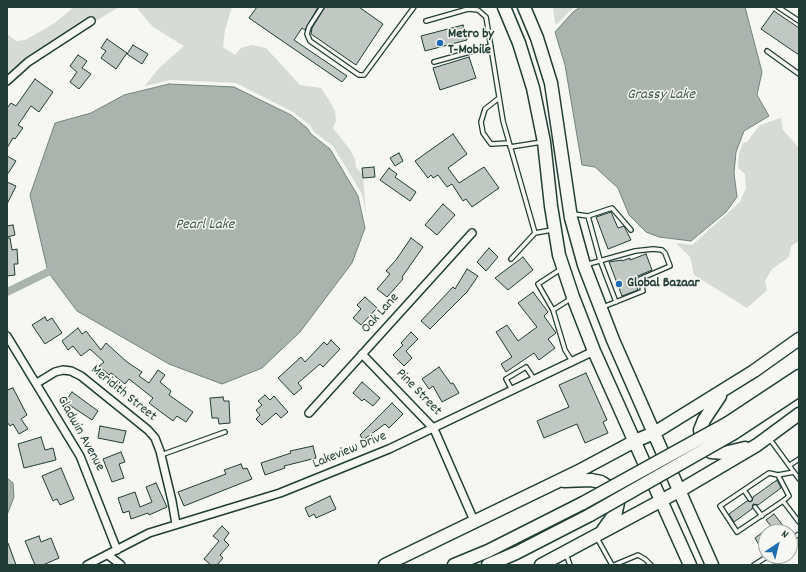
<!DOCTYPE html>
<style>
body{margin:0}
#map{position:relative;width:806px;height:572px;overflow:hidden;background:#f6f6f2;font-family:Dekko,sans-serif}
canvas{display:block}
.frame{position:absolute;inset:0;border:8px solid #1f3d34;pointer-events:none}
.north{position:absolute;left:758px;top:524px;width:40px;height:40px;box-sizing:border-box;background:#f6f6f2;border:1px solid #a0aca6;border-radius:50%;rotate:35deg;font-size:11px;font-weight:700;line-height:16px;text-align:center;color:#1f3d34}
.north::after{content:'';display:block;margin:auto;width:14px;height:18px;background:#1f6fb2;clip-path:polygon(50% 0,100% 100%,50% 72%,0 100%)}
</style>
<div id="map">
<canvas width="806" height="572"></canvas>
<div class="frame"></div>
<div class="north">N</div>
</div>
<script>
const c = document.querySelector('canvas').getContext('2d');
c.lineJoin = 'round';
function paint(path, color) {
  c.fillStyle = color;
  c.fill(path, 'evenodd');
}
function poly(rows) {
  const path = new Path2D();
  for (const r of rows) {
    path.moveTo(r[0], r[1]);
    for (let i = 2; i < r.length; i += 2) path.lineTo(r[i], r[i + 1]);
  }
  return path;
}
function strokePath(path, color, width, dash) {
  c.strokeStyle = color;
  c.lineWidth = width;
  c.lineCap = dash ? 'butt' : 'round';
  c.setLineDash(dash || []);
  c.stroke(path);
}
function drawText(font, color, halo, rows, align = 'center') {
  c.font = font + ' Dekko,sans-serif';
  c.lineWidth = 3;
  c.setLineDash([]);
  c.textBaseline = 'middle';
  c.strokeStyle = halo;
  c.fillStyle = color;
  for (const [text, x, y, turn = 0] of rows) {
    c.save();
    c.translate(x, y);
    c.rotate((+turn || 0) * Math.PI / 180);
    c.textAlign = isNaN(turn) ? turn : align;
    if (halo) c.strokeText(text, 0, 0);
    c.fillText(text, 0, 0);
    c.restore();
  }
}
paint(poly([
 [74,7,119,7,96,21,93,15,27,58,7,75,7,34,16,41,25,40,55,23],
 [136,7,232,7,225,30,223,47,235,55,241,48,252,45,266,48,300,85,321,88,329,100,335,111,336,121,333,128,351,151,355,160,356,167,363,175,366,214,362,194,333,146,314,132,310,125,293,112,236,83,170,80,145,86,159,68,184,46,153,27],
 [553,7,574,7,557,24,555,23],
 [781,118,783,130,799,148,799,241,791,246,789,257,772,269,765,281,767,290,747,308,694,275,690,257,676,243,668,242,692,245,740,202,746,188,745,174,738,168,739,153,743,143,747,142,760,125]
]), '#d6dbd6');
const water = poly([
 [580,7,745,7,762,72,757,95,769,116,744,131,736,152,734,173,737,197,726,212,691,241,659,237,646,232,629,215,618,188,595,167,582,165,565,65,555,32,573,12,580,7],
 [169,84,234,87,291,115,307,128,311,134,330,149,358,196,365,228,352,263,300,332,262,368,222,384,169,364,77,311,48,272,30,195,55,123,91,113,124,95,169,84],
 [7,478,13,483,14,497,7,515,7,478]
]);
paint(water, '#aab3ae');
strokePath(water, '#72847d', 1);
strokePath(poly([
 [7,292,48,272]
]), '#aab3ae', 8);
const building = poly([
 [257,7,318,7,305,30,302,28,294,40,347,76,342,82,249,18,257,7],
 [325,7,359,7,383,24,356,65,311,34,312,28,325,7],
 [774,11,799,28,799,55,761,29,774,11],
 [463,25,467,40,425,51,421,36,463,25],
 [107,39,127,53,116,69,101,58,106,51,101,48,107,39],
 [133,45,148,54,142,64,127,54,133,45],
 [78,55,87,61,82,68,91,74,79,89,70,82,77,72,70,66,78,55],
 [469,57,476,78,440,90,433,68,469,57],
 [35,79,53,92,39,112,31,106,18,125,23,128,15,139,13,138,7,148,7,108,11,103,16,106,35,79],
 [453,134,467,154,448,168,459,183,484,167,499,188,472,207,466,199,463,201,452,184,447,187,438,175,433,178,431,175,428,178,415,161,453,134],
 [399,153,403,161,395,166,390,158,399,153],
 [7,156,16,161,7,175,7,156],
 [374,167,375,177,363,178,362,168,374,167],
 [389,168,397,174,395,177,416,192,410,201,380,180,389,168],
 [7,182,16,186,7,204,7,182],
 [443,204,455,215,437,235,425,225,443,204],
 [611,212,618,228,624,226,631,240,608,249,596,217,611,212],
 [13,225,15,235,7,237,7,226,13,225],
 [7,238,10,238,12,250,17,249,18,264,14,264,15,275,7,276,7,238],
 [411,238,423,247,402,277,403,279,387,297,377,289,390,274,386,271,396,260,411,238],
 [489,248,498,257,486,271,477,262,489,248],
 [646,254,652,270,633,278,638,290,622,296,609,262,622,260,622,261,630,258,630,260,646,254],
 [523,257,533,270,508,290,495,278,523,257],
 [467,269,478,276,467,292,430,329,421,321,453,287,455,289,467,269],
 [533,292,548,312,544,316,556,333,548,339,555,348,539,360,534,353,506,372,501,364,512,357,496,332,507,325,518,341,537,327,518,303,533,292],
 [365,297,377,308,361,325,353,318,361,309,357,305,365,297],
 [45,317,47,321,52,318,62,333,45,344,32,325,45,317],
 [78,328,82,334,86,331,101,350,106,343,127,362,142,372,139,376,149,383,158,370,165,375,160,382,171,391,169,395,193,412,186,422,177,416,173,421,149,403,153,398,129,379,125,384,111,373,109,375,99,366,104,362,90,349,81,356,73,346,68,350,62,341,78,328],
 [411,332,418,339,406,351,412,358,404,366,393,355,403,345,401,343,411,332],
 [331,340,340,349,323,367,320,364,298,383,302,388,294,395,278,378,301,357,305,362,324,342,327,345,331,340],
 [439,367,451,384,453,383,459,393,442,402,433,386,429,389,422,379,439,367],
 [586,373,607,420,603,422,608,433,585,443,577,424,544,438,537,421,569,407,559,385,586,373],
 [362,382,380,398,373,406,364,399,362,401,353,393,362,382],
 [13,388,27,415,21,419,28,429,19,434,13,424,10,426,7,422,7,390,13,388],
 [72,392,98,411,92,420,65,402,72,392],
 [265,395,270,400,274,396,288,412,281,418,276,413,262,425,256,419,260,415,256,410,262,405,258,401,265,395],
 [223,397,224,401,229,401,230,423,219,424,218,418,212,418,210,398,223,397],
 [392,403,403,414,389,428,385,424,363,440,360,435,392,403],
 [100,426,126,431,123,443,98,438,100,426],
 [41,437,45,450,53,448,56,460,24,468,18,444,41,437],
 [313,446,316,458,284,466,285,468,265,475,261,463,291,453,290,451,313,446],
 [121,452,125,462,119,464,124,478,112,482,103,459,121,452],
 [241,464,243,469,247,468,252,479,184,506,178,492,226,474,224,470,241,464],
 [61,468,74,499,60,505,57,499,53,501,42,476,61,468],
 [777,480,781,488,758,505,753,504,752,509,734,522,729,514,747,501,752,501,753,497,777,480],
 [156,483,167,507,149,515,148,513,131,519,129,511,123,513,118,498,135,492,140,507,152,502,146,487,156,483],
 [330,496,336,509,316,518,314,514,309,517,305,508,330,496],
 [774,514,784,527,777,532,766,532,766,540,759,545,755,538,771,526,766,520,774,514],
 [222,526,229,533,224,540,229,545,220,555,223,558,217,565,211,565,204,559,219,541,213,536,222,526],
 [39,536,41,542,51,538,59,558,43,565,35,565,25,541,39,536],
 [7,543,8,543,16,565,7,565,7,543]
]);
paint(building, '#c1c8c3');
strokePath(building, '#1f3d34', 1);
const service = poly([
 [322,7,309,27,307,34,310,41,359,75,364,75,414,7],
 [778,7,799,21],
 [426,21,468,9,478,10,486,17,503,121,535,233],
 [767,51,799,74],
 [434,62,491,46],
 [499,98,485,109,481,122,483,133,491,144,509,143],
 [510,147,542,142],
 [573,214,588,216],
 [511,259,535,233,552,230],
 [585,265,635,251,653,249,662,250,665,253,670,266,640,279,643,291,603,307],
 [561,269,538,284,553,310,572,298],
 [616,302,600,260,588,216,612,208,631,230],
 [553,310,565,350,572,361],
 [512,390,506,379,526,367,534,379],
 [769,438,799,479],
 [161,455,225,432],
 [790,465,799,459],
 [794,472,778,475,769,473,720,506,737,532,783,501,799,522],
 [778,475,789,496,783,501],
 [744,490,750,499],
 [755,507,762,516],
 [597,538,612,565],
 [790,540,799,534],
 [566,554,570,565],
 [772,556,778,565],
 [614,565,638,555,645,559,651,565],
 [754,565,768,556]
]);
const minor = poly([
 [7,81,28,62,91,21],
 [7,336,80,456,117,550],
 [362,354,434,429,475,523],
 [37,383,55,372,63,370,71,371,81,376,148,430,155,438,160,451,172,501,176,524],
 [309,413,472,233],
 [108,555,121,565],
 [87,565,149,533,280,493,389,449,594,351]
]);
const primary = poly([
 [504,7,519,43,533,88,544,142,551,206,559,255,573,297,594,351,690,565],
 [524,7,537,38,551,83,571,218,584,265,613,340,712,565],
 [720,396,704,420,700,430,703,443,711,452,724,453,745,448],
 [728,423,799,376],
 [734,433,799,390],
 [564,481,591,480,601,482,617,492,619,498,616,512,603,530],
 [385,565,577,472,635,441,654,433,754,371,799,339],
 [454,565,488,551,583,503],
 [488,565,516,553,590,515],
 [541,565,679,491,757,445,799,414]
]);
strokePath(service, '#1f3d34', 6);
strokePath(minor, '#1f3d34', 10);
strokePath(primary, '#1f3d34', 15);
strokePath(service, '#f6f6f2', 3.5);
strokePath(minor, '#f6f6f2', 7);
strokePath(primary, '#f6f6f2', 12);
const primaryBridge = poly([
 [583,503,728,423],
 [590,515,734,433]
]);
strokePath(primaryBridge, '#1f3d34', 15, []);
strokePath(primaryBridge, '#f6f6f2', 12);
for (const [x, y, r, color] of [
 [440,43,4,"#1f6fb2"],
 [619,284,4,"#1f6fb2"]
]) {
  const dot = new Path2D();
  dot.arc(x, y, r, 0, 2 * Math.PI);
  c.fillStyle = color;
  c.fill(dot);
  strokePath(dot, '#f6f6f2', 1.5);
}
drawText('bold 14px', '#1f3d34', '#f6f6f2', [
 ["Metro by",448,35],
 ["T-Mobile",448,51],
 ["Global Bazaar",627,284]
], 'left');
drawText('14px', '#1f3d34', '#f6f6f2', [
 ["Oak Lane",381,314,-48],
 ["Pine Street",418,393,46],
 ["Meridith Street",123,394,39],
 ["Gladwin Avenue",80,434,61],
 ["Lakeview Drive",350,451,-22]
]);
drawText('italic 15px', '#425a52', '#f6f6f2', [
 ["Grassy Lake",661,96],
 ["Pearl Lake",205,226]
]);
</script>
